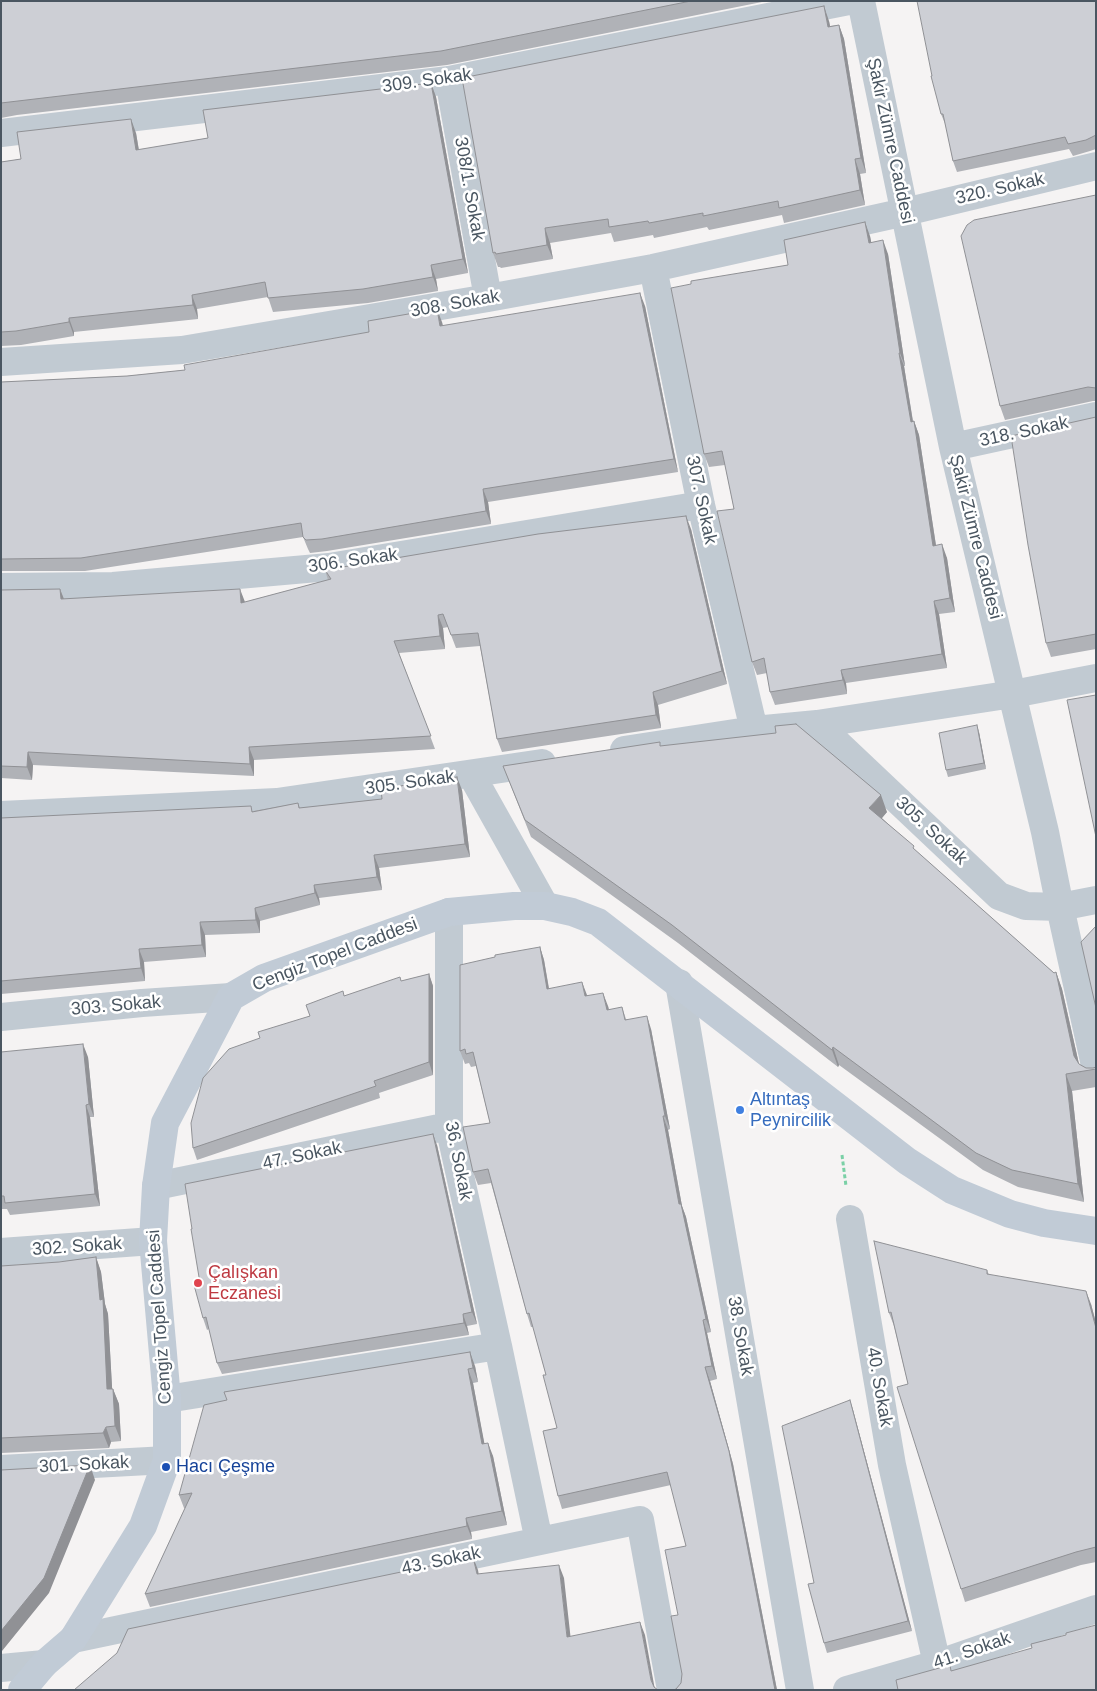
<!DOCTYPE html>
<meta charset="utf-8">
<style>
body{margin:0}
#map{position:relative;width:1097px;height:1691px;overflow:hidden;background:#f5f3f3;font-family:Arial,sans-serif}
canvas{display:block}
.frame{position:absolute;inset:0;border:2px solid #4a5661;pointer-events:none}
</style>
<div id="map">
<canvas width="1097" height="1691"></canvas>
<div class="frame"></div>
</div>
<script>
const c = document.querySelector('canvas').getContext('2d');
c.lineJoin = 'round';
function poly(rows) {
  const path = new Path2D();
  for (const r of rows) {
    path.moveTo(r[0], r[1]);
    for (let i = 2; i < r.length; i += 2) path.lineTo(r[i], r[i + 1]);
  }
  return path;
}
function strokePath(path, color, width, dash) {
  c.strokeStyle = color;
  c.lineWidth = width;
  c.lineCap = dash ? 'butt' : 'round';
  c.setLineDash(dash || []);
  c.stroke(path);
}
function paint(path, color) {
  c.fillStyle = color;
  c.fill(path, 'evenodd');
}
function drawText(font, color, halo, rows, align = 'center') {
  c.font = font + ' Arial,sans-serif';
  c.lineWidth = 5;
  c.setLineDash([]);
  c.textBaseline = 'middle';
  c.strokeStyle = halo;
  c.fillStyle = color;
  for (const [text, x, y, turn = 0] of rows) {
    c.save();
    c.translate(x, y);
    c.rotate((+turn || 0) * Math.PI / 180);
    c.textAlign = isNaN(turn) ? turn : align;
    if (halo) c.strokeText(text, 0, 0);
    c.fillText(text, 0, 0);
    c.restore();
  }
}
strokePath(poly([
 [842,1155,846,1186]
]), '#7ad0a6', 3, [4, 2.5]);
strokePath(poly([
 [861,1,953,447,1045,832,1060,907,1096,1070],
 [449,80,488,298],
 [1,133,449,80,849,1],
 [653,268,701,505,754,730],
 [1,362,182,350,488,298,653,268,905,212,1096,166],
 [953,447,1096,416],
 [1,587,113,586,329,567,701,505],
 [817,724,999,896,1026,906,1060,907,1096,900],
 [624,750,754,730,817,724,1013,694,1096,678],
 [471,774,545,906],
 [1,815,277,802,542,763],
 [449,912,449,1126,498,1346],
 [679,983,800,1690],
 [1,1017,142,1003,231,997],
 [156,1186,449,1126],
 [850,1219,892,1465,937,1664],
 [1,1252,153,1241],
 [167,1399,498,1346,539,1541],
 [1,1469,167,1460],
 [73,1639,640,1520,671,1690],
 [1,1668,44,1664],
 [847,1690,937,1664,1096,1609]
]), '#c1cad2', 28);
strokePath(poly([
 [22,1690,44,1664,73,1639,143,1526,167,1460,167,1399,153,1241,156,1186,165,1123,231,997,264,978,449,912,514,906,545,906,572,912,598,922,907,1161,952,1190,1010,1214,1044,1223,1096,1231]
]), '#c1cbd6', 28);
paint(poly([
 [1,1,767,1,447,65,17,115,1,118],
 [1096,1,1096,149,1090,151,1073,156,1069,149,957,172,953,161,946,126,941,114,932,76],
 [829,21,830,26,839,25,844,39,866,173,860,174,865,205,784,223,782,215,709,230,707,227,654,238,653,235,614,242,611,233,550,243,553,259,501,268,500,267,498,267,493,253],
 [431,83,436,97,468,273,436,279,438,291,368,303,273,312,268,297,197,309,198,319,74,332,74,336,21,345,1,346,1,162,21,159,136,133,139,150,208,138],
 [1096,195,1096,401,1093,401,1005,420,1000,406],
 [870,236,871,242,888,254,905,366,904,366,913,421,914,421,919,435,936,545,947,558,955,612,939,614,947,668,846,683,847,694,775,705,770,692,767,673,757,675,752,662,734,509,725,465,709,467,704,454,691,284,788,265],
 [645,306,678,472,488,502,491,524,327,551,310,553,308,549,303,537,85,571,1,571,1,382,127,376,185,370,442,322,443,326],
 [1096,417,1096,649,1051,657,1046,643],
 [691,529,727,684,658,705,661,728,502,752,497,739,480,646,456,648,448,627,443,628,445,649,399,653,435,749,254,760,254,776,33,765,32,780,1,778,1,590,60,589,64,599,245,602,328,580,325,570],
 [979,732,986,769,948,777,946,770],
 [661,746,887,812,882,818,916,851,1054,973,1056,972,1062,989,1079,1064,1086,1068,1093,1068,1096,1067,1096,1087,1072,1091,1084,1202,1018,1187,983,1170,839,1065,838,1067,678,943,531,837,503,766],
 [462,790,470,857,379,868,382,890,319,898,320,905,260,921,260,933,205,935,206,957,144,962,145,981,1,994,1,818,253,811,298,803,300,808],
 [540,947,544,960,549,988,587,996,608,1006,609,1010,622,1007,626,1019,651,1029,670,1129,668,1130,682,1206,686,1217,711,1332,707,1333,717,1379,710,1381,733,1464,777,1690,674,1690,676,1689,681,1683,682,1674,678,1615,686,1546,671,1485,562,1509,558,1496,557,1428,546,1375,533,1327,531,1327,527,1314,491,1183,478,1185,473,1172,490,1123,476,1066,471,1067,469,1063,465,1064,460,1051],
 [429,974,433,986,433,1075,379,1093,380,1098,197,1160,193,1148,260,1038,310,1016,344,996],
 [1,1052,88,1057,94,1117,90,1117,100,1206,10,1215,7,1209,1,1209],
 [437,1145,477,1324,467,1326,469,1335,222,1374,217,1363,209,1329,207,1330,203,1318,200,1283],
 [96,1257,101,1272,105,1304,108,1314,112,1389,113,1389,119,1404,121,1441,111,1442,109,1448,1,1453,1,1266,59,1262],
 [987,1270,989,1275,1091,1304,1096,1323,1096,1562,1081,1565,965,1602,961,1589,908,1384,894,1326,889,1313],
 [475,1366,478,1382,473,1383,484,1443,493,1456,507,1525,471,1532,472,1539,150,1607,145,1594,185,1508,184,1508,179,1495],
 [850,1400,853,1410,912,1631,827,1653,824,1643,814,1583]
]), '#b0b2b7');
paint(poly([
 [824,6,829,21,833,41,828,27],
 [839,25,844,39,866,173,861,158],
 [431,83,436,97,468,273,463,259],
 [131,119,136,133,141,164,136,150],
 [855,159,860,174,865,205,860,190],
 [865,222,870,236,874,256,869,243],
 [545,228,550,243,553,259,547,245],
 [883,240,888,254,905,366,900,353],
 [431,265,436,279,438,291,433,277],
 [640,293,645,306,678,472,674,459],
 [192,295,197,309,198,319,193,305],
 [437,309,442,322,445,339,440,326],
 [69,318,74,332,74,336,69,322],
 [899,353,904,366,915,435,911,422],
 [914,421,919,435,938,559,933,546],
 [483,489,488,502,491,524,486,511],
 [686,516,691,529,727,684,722,671],
 [942,544,947,558,955,612,950,598],
 [60,589,65,602,61,599],
 [240,589,245,602,241,603],
 [934,601,939,614,947,668,942,654],
 [438,615,443,628,445,649,440,636],
 [841,670,846,683,847,694,843,680],
 [653,692,658,705,661,728,656,715],
 [977,725,979,732,986,769,984,763],
 [249,747,254,760,254,776,250,764],
 [28,752,33,765,32,780,27,767],
 [457,777,462,790,470,857,465,844],
 [881,795,887,812,876,825,869,808],
 [374,855,379,868,382,890,377,877],
 [314,885,319,898,320,905,315,893],
 [255,908,260,921,260,933,256,920],
 [200,922,205,935,206,957,202,945],
 [540,947,544,960,551,1002,547,989],
 [139,949,144,962,145,981,141,968],
 [1056,972,1062,989,1081,1073,1074,1056],
 [429,974,433,986,433,1075,429,1062],
 [582,982,587,995,590,1009,585,996],
 [603,993,608,1006,612,1024,607,1010],
 [647,1016,651,1029,670,1129,665,1116],
 [83,1044,88,1057,94,1117,89,1104],
 [833,1047,839,1065,838,1067,832,1050],
 [1066,1074,1072,1091,1084,1202,1078,1184],
 [86,1105,90,1117,100,1206,95,1194],
 [663,1116,668,1130,682,1206,686,1217,711,1332,706,1319,679,1204],
 [433,1134,437,1145,477,1324,472,1312],
 [96,1257,101,1272,105,1304,108,1314,113,1404,107,1389],
 [1086,1291,1091,1304,1096,1323,1096,1328],
 [463,1314,467,1326,469,1335,464,1323],
 [703,1320,707,1333,717,1379,712,1366],
 [470,1352,475,1366,478,1382,473,1368],
 [705,1367,710,1381,733,1464,777,1690,775,1690],
 [468,1369,473,1383,487,1457,482,1444],
 [113,1389,119,1404,121,1441,115,1426],
 [850,1400,853,1410,912,1631,908,1621],
 [106,1427,111,1442,109,1448,103,1433],
 [488,1443,493,1456,507,1525,502,1511],
 [90,1465,95,1480,49,1593,2,1651,1,1647,1,1631],
 [466,1518,471,1532,472,1539,467,1526],
 [473,1557,478,1570,481,1587,477,1574],
 [559,1565,564,1578,572,1650,567,1637],
 [640,1622,645,1635,655,1690,651,1680]
]), '#909195');
const building = poly([
 [1,1,691,1,441,51,1,103,1,1],
 [917,1,1096,1,1096,135,1086,140,1068,144,1065,137,953,161,943,114,941,114,931,76,932,76,917,1],
 [824,6,828,27,839,25,861,158,855,159,860,190,779,208,778,201,703,216,703,213,649,223,648,221,609,227,608,219,545,228,547,245,496,254,495,252,493,253,462,78,824,6],
 [431,83,463,259,431,265,433,277,363,289,268,298,265,282,192,295,193,305,69,318,69,322,16,331,1,332,1,162,21,159,17,132,131,119,136,150,208,138,203,110,431,83],
 [1096,195,1096,388,1088,387,1000,406,961,236,967,225,974,220,1096,195],
 [865,222,869,243,883,240,900,353,899,353,911,422,914,421,933,546,942,544,950,598,934,601,942,654,841,670,843,680,770,692,764,658,752,662,717,511,734,509,722,451,704,454,671,288,691,284,691,281,788,265,784,240,865,222],
 [640,293,674,459,483,489,486,511,322,539,306,540,303,537,301,523,81,558,1,559,1,382,127,376,185,370,184,365,369,332,368,321,437,309,440,326,640,293],
 [1096,417,1096,634,1046,643,1028,545,1011,436,1096,417],
 [686,516,722,671,653,692,656,715,497,739,478,633,451,635,443,614,438,615,440,636,394,641,431,736,249,747,250,764,28,752,27,767,1,766,1,590,60,589,61,599,240,589,241,603,331,579,325,570,538,534,686,516],
 [1096,695,1096,837,1067,700,1096,695],
 [796,724,881,795,869,808,914,846,913,848,1054,973,1056,972,1074,1056,1079,1064,1086,1068,1093,1068,1096,1067,1096,1069,1066,1074,1078,1184,1012,1170,976,1153,833,1047,832,1050,672,925,525,820,503,766,660,742,660,746,776,733,775,726,796,724],
 [977,725,984,763,946,770,939,733,977,725],
 [457,777,465,844,374,855,377,877,314,885,315,893,255,908,256,920,200,922,202,945,139,949,141,968,1,981,1,818,251,806,252,812,298,803,299,808,382,799,381,789,457,777],
 [1096,926,1096,1008,1081,942,1096,926],
 [540,947,547,989,582,982,585,996,603,993,607,1010,622,1007,625,1020,647,1016,665,1116,663,1116,679,1204,681,1204,706,1319,703,1320,712,1366,705,1367,729,1451,775,1690,674,1690,676,1689,681,1683,682,1674,671,1616,678,1615,665,1550,686,1546,667,1472,558,1496,543,1431,557,1428,543,1375,546,1375,529,1313,527,1314,488,1169,473,1172,463,1127,490,1123,473,1052,466,1054,465,1049,460,1051,460,965,495,957,495,955,540,947],
 [429,974,429,1062,374,1081,376,1086,193,1148,191,1123,203,1078,229,1049,260,1038,258,1032,310,1016,306,1005,343,991,344,996,400,977,401,981,429,974],
 [83,1044,89,1104,86,1105,95,1194,5,1203,4,1196,1,1196,1,1052,83,1044],
 [433,1134,472,1312,463,1314,464,1323,217,1363,206,1317,203,1318,194,1285,200,1283,191,1229,192,1229,185,1184,433,1134],
 [874,1241,987,1270,987,1274,1086,1291,1096,1328,1096,1547,1076,1552,961,1589,897,1387,908,1384,891,1312,889,1313,874,1241],
 [96,1257,100,1300,103,1299,107,1389,113,1389,115,1426,106,1427,103,1433,1,1438,1,1266,59,1262,96,1257],
 [470,1352,473,1368,468,1369,482,1444,488,1443,502,1511,466,1518,467,1526,145,1594,192,1493,179,1495,204,1405,227,1400,224,1392,470,1352],
 [850,1400,908,1621,824,1643,808,1584,814,1583,782,1426,850,1400],
 [90,1465,44,1578,1,1631,1,1470,90,1465],
 [473,1557,477,1574,559,1565,567,1637,640,1622,651,1680,654,1687,658,1690,74,1690,117,1653,128,1629,473,1557],
 [1096,1625,1096,1690,898,1690,896,1680,950,1665,951,1671,1032,1648,1031,1644,1066,1635,1066,1633,1096,1625]
]);
paint(building, '#cdcfd5');
strokePath(building, '#909195', 1);
for (const [x, y, r, color] of [
 [740,1110,5,"#3f7fe0"],
 [198,1283,5,"#e0444e"],
 [166,1467,5,"#1a4fb4"]
]) {
  const dot = new Path2D();
  dot.arc(x, y, r, 0, 2 * Math.PI);
  c.fillStyle = color;
  c.fill(dot);
  strokePath(dot, '#fff', 2);
}
drawText('18px', '#4a5661', '#fff', [
 ["309. Sokak",427,81,-8],
 ["Şakir Zümre Caddesi",890,141,78],
 ["308/1. Sokak",469,189,80],
 ["320. Sokak",1000,189,-13],
 ["308. Sokak",455,304,-10],
 ["318. Sokak",1024,432,-12],
 ["307. Sokak",701,500,78],
 ["Şakir Zümre Caddesi",975,537,76],
 ["306. Sokak",353,561,-8],
 ["305. Sokak",410,783,-8],
 ["305. Sokak",931,831,43],
 ["Cengiz Topel Caddesi",335,955,-21],
 ["303. Sokak",116,1006,-5],
 ["47. Sokak",302,1156,-12],
 ["36. Sokak",458,1161,79],
 ["302. Sokak",77,1247,-4],
 ["Cengiz Topel Caddesi",160,1317,-94],
 ["38. Sokak",740,1336,80],
 ["40. Sokak",879,1387,80],
 ["301. Sokak",84,1465,-3],
 ["43. Sokak",441,1561,-12],
 ["41. Sokak",972,1651,-19]
]);
drawText('18px', '#366cbe', '#fff', [
 ["Altıntaş",750,1100],
 ["Peynircilik",750,1121]
], 'left');
drawText('18px', '#be3a42', '#fff', [
 ["Çalışkan",208,1273],
 ["Eczanesi",208,1294]
], 'left');
drawText('18px', '#164399', '#fff', [
 ["Hacı Çeşme",176,1467]
], 'left');
</script>
